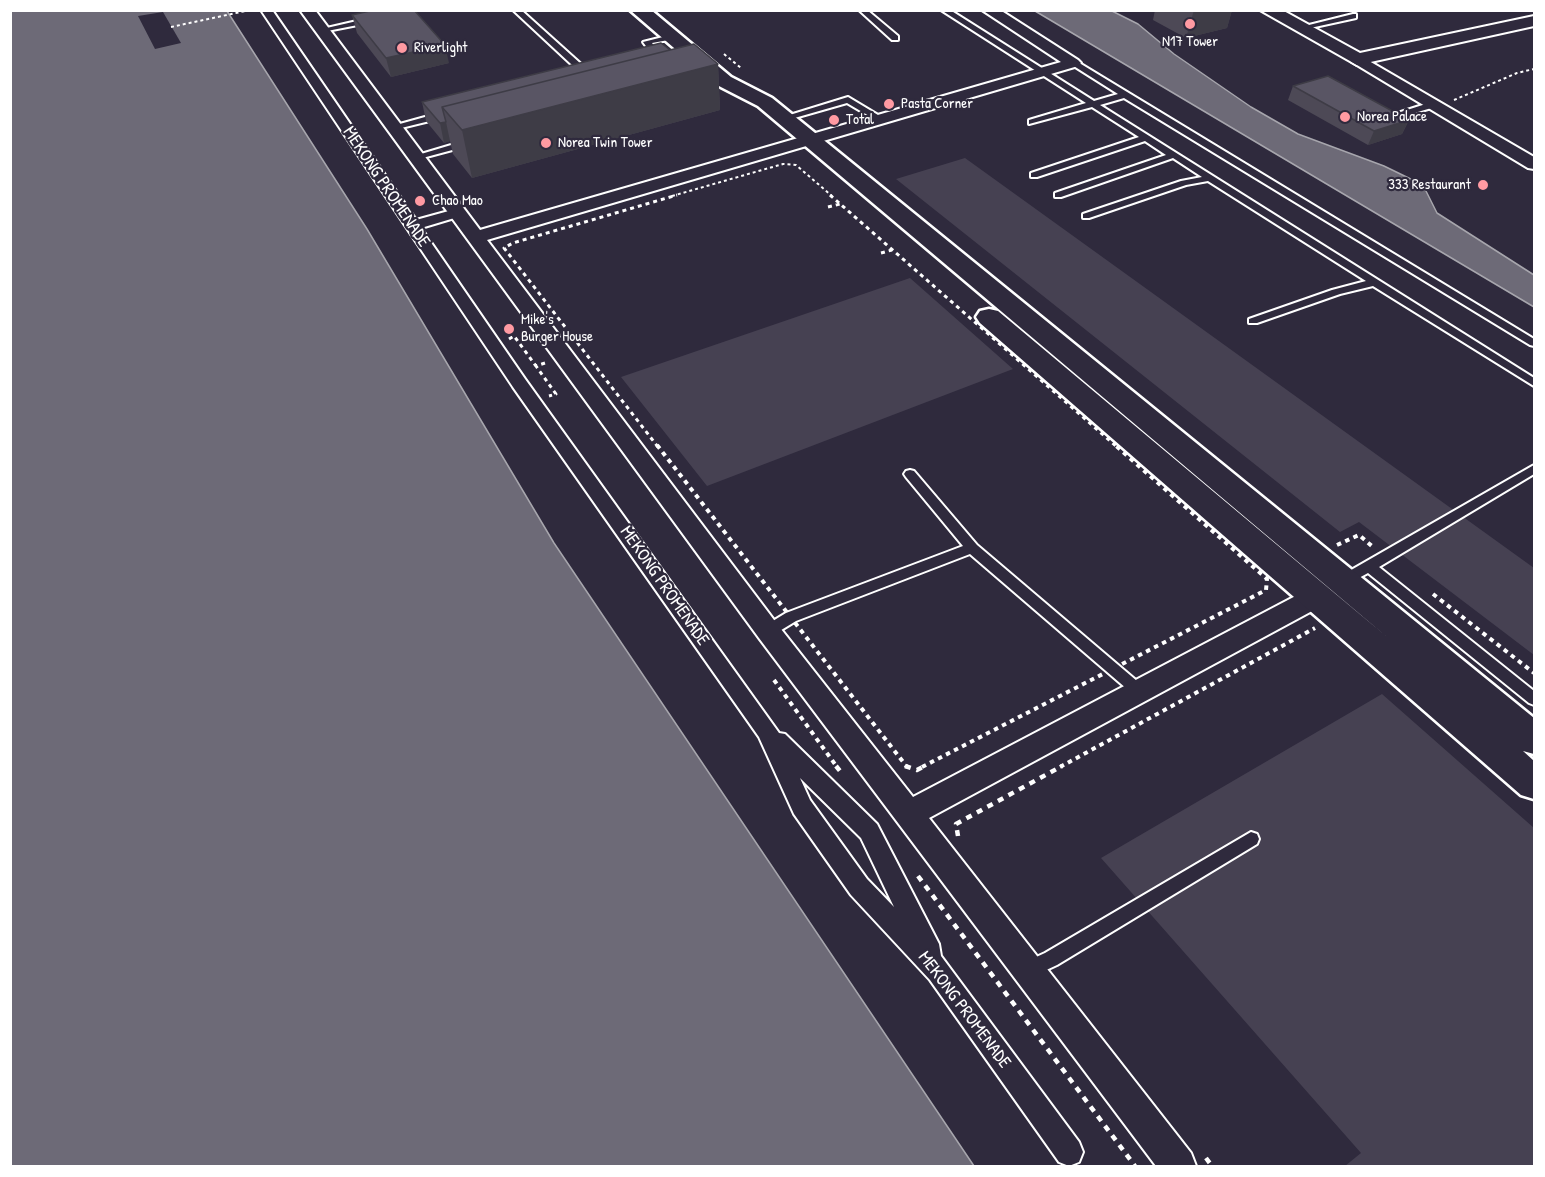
<!DOCTYPE html>
<style>
body{margin:0}
#map{position:relative;width:1545px;height:1177px;overflow:hidden;background:#2f2a3d;font-family:"Patrick Hand",sans-serif}
canvas{display:block}
.frame{position:absolute;inset:0;border:12px solid #fff;pointer-events:none}
</style>
<div id="map">
<canvas width="1545" height="1177"></canvas>
<div class="frame"></div>
</div>
<script>
const c = document.querySelector('canvas').getContext('2d');
c.lineJoin = 'round';
function paint(path, color) {
  c.fillStyle = color;
  c.fill(path, 'evenodd');
}
function poly(rows) {
  const path = new Path2D();
  for (const r of rows) {
    path.moveTo(r[0], r[1]);
    for (let i = 2; i < r.length; i += 2) path.lineTo(r[i], r[i + 1]);
  }
  return path;
}
function strokePath(path, color, width, dash) {
  c.strokeStyle = color;
  c.lineWidth = width;
  c.lineCap = dash ? 'butt' : 'round';
  c.setLineDash(dash || []);
  c.stroke(path);
}
function drawText(font, color, halo, rows, align = 'center') {
  c.font = font + ' "Patrick Hand",sans-serif';
  c.lineWidth = 4.5;
  c.setLineDash([]);
  c.textBaseline = 'middle';
  c.strokeStyle = halo;
  c.fillStyle = color;
  for (const [text, x, y, turn = 0] of rows) {
    c.save();
    c.translate(x, y);
    c.rotate((+turn || 0) * Math.PI / 180);
    c.textAlign = isNaN(turn) ? turn : align;
    if (halo) c.strokeText(text, 0, 0);
    c.fillText(text, 0, 0);
    c.restore();
  }
}
paint(poly([
 [965,158,1534,568,1534,655,1359,522,1340,532,896,179],
 [910,278,1013,369,707,486,621,377],
 [1382,694,1534,828,1534,1166,1345,1166,1361,1153,1101,858]
]), '#464152');
const water = poly([
 [10,11,227,11,367,229,554,543,974,1166,11,1166,10,11],
 [1035,11,1112,11,1138,24,1174,54,1251,107,1298,134,1384,166,1423,185,1437,213,1534,275,1534,307,1035,11]
]);
paint(water, '#6d6a77');
strokePath(water, '#a7a6ad', 1.5);
paint(poly([
 [163,12,181,43,155,49,138,16]
]), '#2f2a3d');
const service = poly([
 [513,10,521,10,591,73,591,77,585,77,513,10],
 [859,10,867,10,898,36,898,40,892,40,859,10],
 [941,10,950,10,1094,101,1118,94,1069,63,1076,61,1534,339,1534,346,1530,345,1124,98,1100,105,1534,378,1534,386,1373,286,1340,294,1257,323,1249,323,1249,319,1332,290,1366,281,1208,181,1186,185,1089,218,1083,218,1083,214,1181,181,1202,177,1173,158,1061,197,1055,197,1055,193,1166,155,1145,141,1037,177,1031,177,1031,173,1139,137,1092,107,1029,124,1029,120,1086,103,941,10],
 [1353,14,1356,14,1356,18,1301,30,1297,28,1353,14],
 [370,18,374,20,373,22,322,32,318,30,370,18],
 [671,35,675,37,674,39,652,43,663,58,656,60,643,42,671,35],
 [848,97,883,118,876,120,847,103,784,121,780,118,848,97],
 [1432,102,1436,105,1435,107,1383,122,1379,119,1432,102],
 [443,112,446,113,446,117,393,130,389,127,443,112],
 [468,140,472,143,471,145,415,160,411,157,468,140],
 [1534,465,1534,474,1379,567,1534,691,1534,705,1529,703,1368,573,1344,586,1337,581,1339,577,1534,465],
 [910,470,914,471,977,545,1144,687,1146,691,1144,695,1139,697,1134,695,970,554,796,621,773,635,763,635,761,631,763,627,786,613,963,546,906,477,904,474,906,471,910,470],
 [1251,832,1257,834,1259,839,1257,844,1057,965,1027,979,1021,976,1018,970,1021,964,1045,953,1251,832]
]);
const pedestrian = poly([
 [261,10,272,10,416,220,456,209,461,210,463,213,461,216,421,228,525,379,779,733,785,734,877,824,939,944,941,956,1079,1142,1083,1152,1079,1162,1069,1166,1059,1162,930,980,851,895,794,814,759,737,513,387,261,10],
 [800,778,861,838,894,907,867,879,810,800,800,778]
]);
const minor = poly([
 [300,10,315,10,480,230,1061,62,982,10,1000,10,1078,60,1081,63,1078,66,487,240,777,624,913,797,1307,590,1316,587,1325,590,1329,597,1325,604,929,818,1191,1153,1196,1166,1156,1166,759,638,300,10],
 [1357,54,1534,157,1534,169,1528,168,1352,62,1349,59,1352,56,1357,54]
]);
const tertiary = poly([
 [1260,10,1282,10,1360,53,1534,16,1534,26,1357,65,1260,10]
]);
const primary = poly([
 [630,10,651,10,731,77,772,98,1534,718,1534,754,1523,751,1534,761,1534,799,1521,795,980,323,976,317,980,311,989,309,998,311,1387,637,758,106,717,85,630,10]
]);
strokePath(service, '#fff', 4);
strokePath(pedestrian, '#fff', 4);
strokePath(minor, '#fff', 4);
strokePath(tertiary, '#fff', 4);
strokePath(primary, '#fff', 5);
strokePath(poly([
 [171,27,250,10],
 [724,54,741,68],
 [1454,100,1517,73,1534,69],
 [672,196,783,164,796,165,832,196]
]), '#fff', 2, [3, 3]);
strokePath(poly([
 [830,195,1117,447],
 [828,207,840,204],
 [881,253,892,250],
 [509,339,514,336,536,366],
 [545,363,536,366,556,394,549,396],
 [658,447,504,248,513,243,677,195]
]), '#fff', 3, [4, 4]);
strokePath(poly([
 [657,445,907,767],
 [1337,545,1359,535,1373,547],
 [1433,594,1534,673],
 [774,680,837,767],
 [922,767,1266,590,1267,579,1115,445],
 [1060,767,1315,628]
]), '#fff', 4, [4.5, 4.5]);
strokePath(poly([
 [836,766,840,771],
 [905,766,917,770,925,766],
 [958,836,956,824,1062,766],
 [918,876,1135,1166],
 [1206,1158,1212,1166]
]), '#fff', 4.5, [6, 6]);
paint(service, '#2f2a3d');
paint(pedestrian, '#2f2a3d');
paint(minor, '#2f2a3d');
paint(tertiary, '#2f2a3d');
paint(primary, '#2f2a3d');
paint(poly([
 [1155,10,1232,10,1227,28,1186,38,1153,20],
 [352,15,449,63,391,77,357,33],
 [718,64,720,110,472,178,453,154,450,141,444,143,426,121,422,102],
 [1293,86,1409,120,1402,134,1368,145,1288,100]
]), '#4d4956');
paint(poly([
 [1194,10,1232,10,1227,28,1186,38],
 [445,45,449,63,391,77,386,58],
 [718,64,720,110,472,178,462,130],
 [1409,120,1402,134,1368,145,1374,131],
 [446,122,450,141,444,143,440,123]
]), '#3e3c46');
const building = poly([
 [374,10,414,10,445,45,386,58,352,15,374,10],
 [661,43,670,50,442,107,446,122,440,123,422,102,661,43],
 [694,44,718,64,462,130,442,107,694,44],
 [1328,76,1409,120,1374,131,1293,86,1328,76]
]);
paint(building, '#595564');
strokePath(building, '#3e3c46', 1.5);
for (const [x, y, r, color] of [
 [1190,24,6,"#ff9aa2"],
 [402,48,6,"#ff9aa2"],
 [889,104,6,"#ff9aa2"],
 [1345,117,6,"#ff9aa2"],
 [834,120,6,"#ff9aa2"],
 [546,143,6,"#ff9aa2"],
 [1483,185,6,"#ff9aa2"],
 [420,201,6,"#ff9aa2"],
 [509,329,6,"#ff9aa2"]
]) {
  const dot = new Path2D();
  dot.arc(x, y, r, 0, 2 * Math.PI);
  c.fillStyle = color;
  c.fill(dot);
  strokePath(dot, '#2f2a3d', 2);
}
drawText('15px', '#fff', '#2f2a3d', [
 ["N17 Tower",1190,42,"center"],
 ["Riverlight",414,48],
 ["Pasta Corner",901,104],
 ["Norea Palace",1357,117],
 ["Total",846,120],
 ["Norea Twin Tower",558,143],
 ["333 Restaurant",1471,185,"right"],
 ["Chao Mao",432,201],
 ["Mike's",521,320],
 ["Burger House",521,337]
], 'left');
drawText('18px', '#fff', '#2f2a3d', [
 ["MEKONG PROMENADE",386,187,56],
 ["MEKONG PROMENADE",664,586,55],
 ["MEKONG PROMENADE",964,1010,53]
]);
</script>
